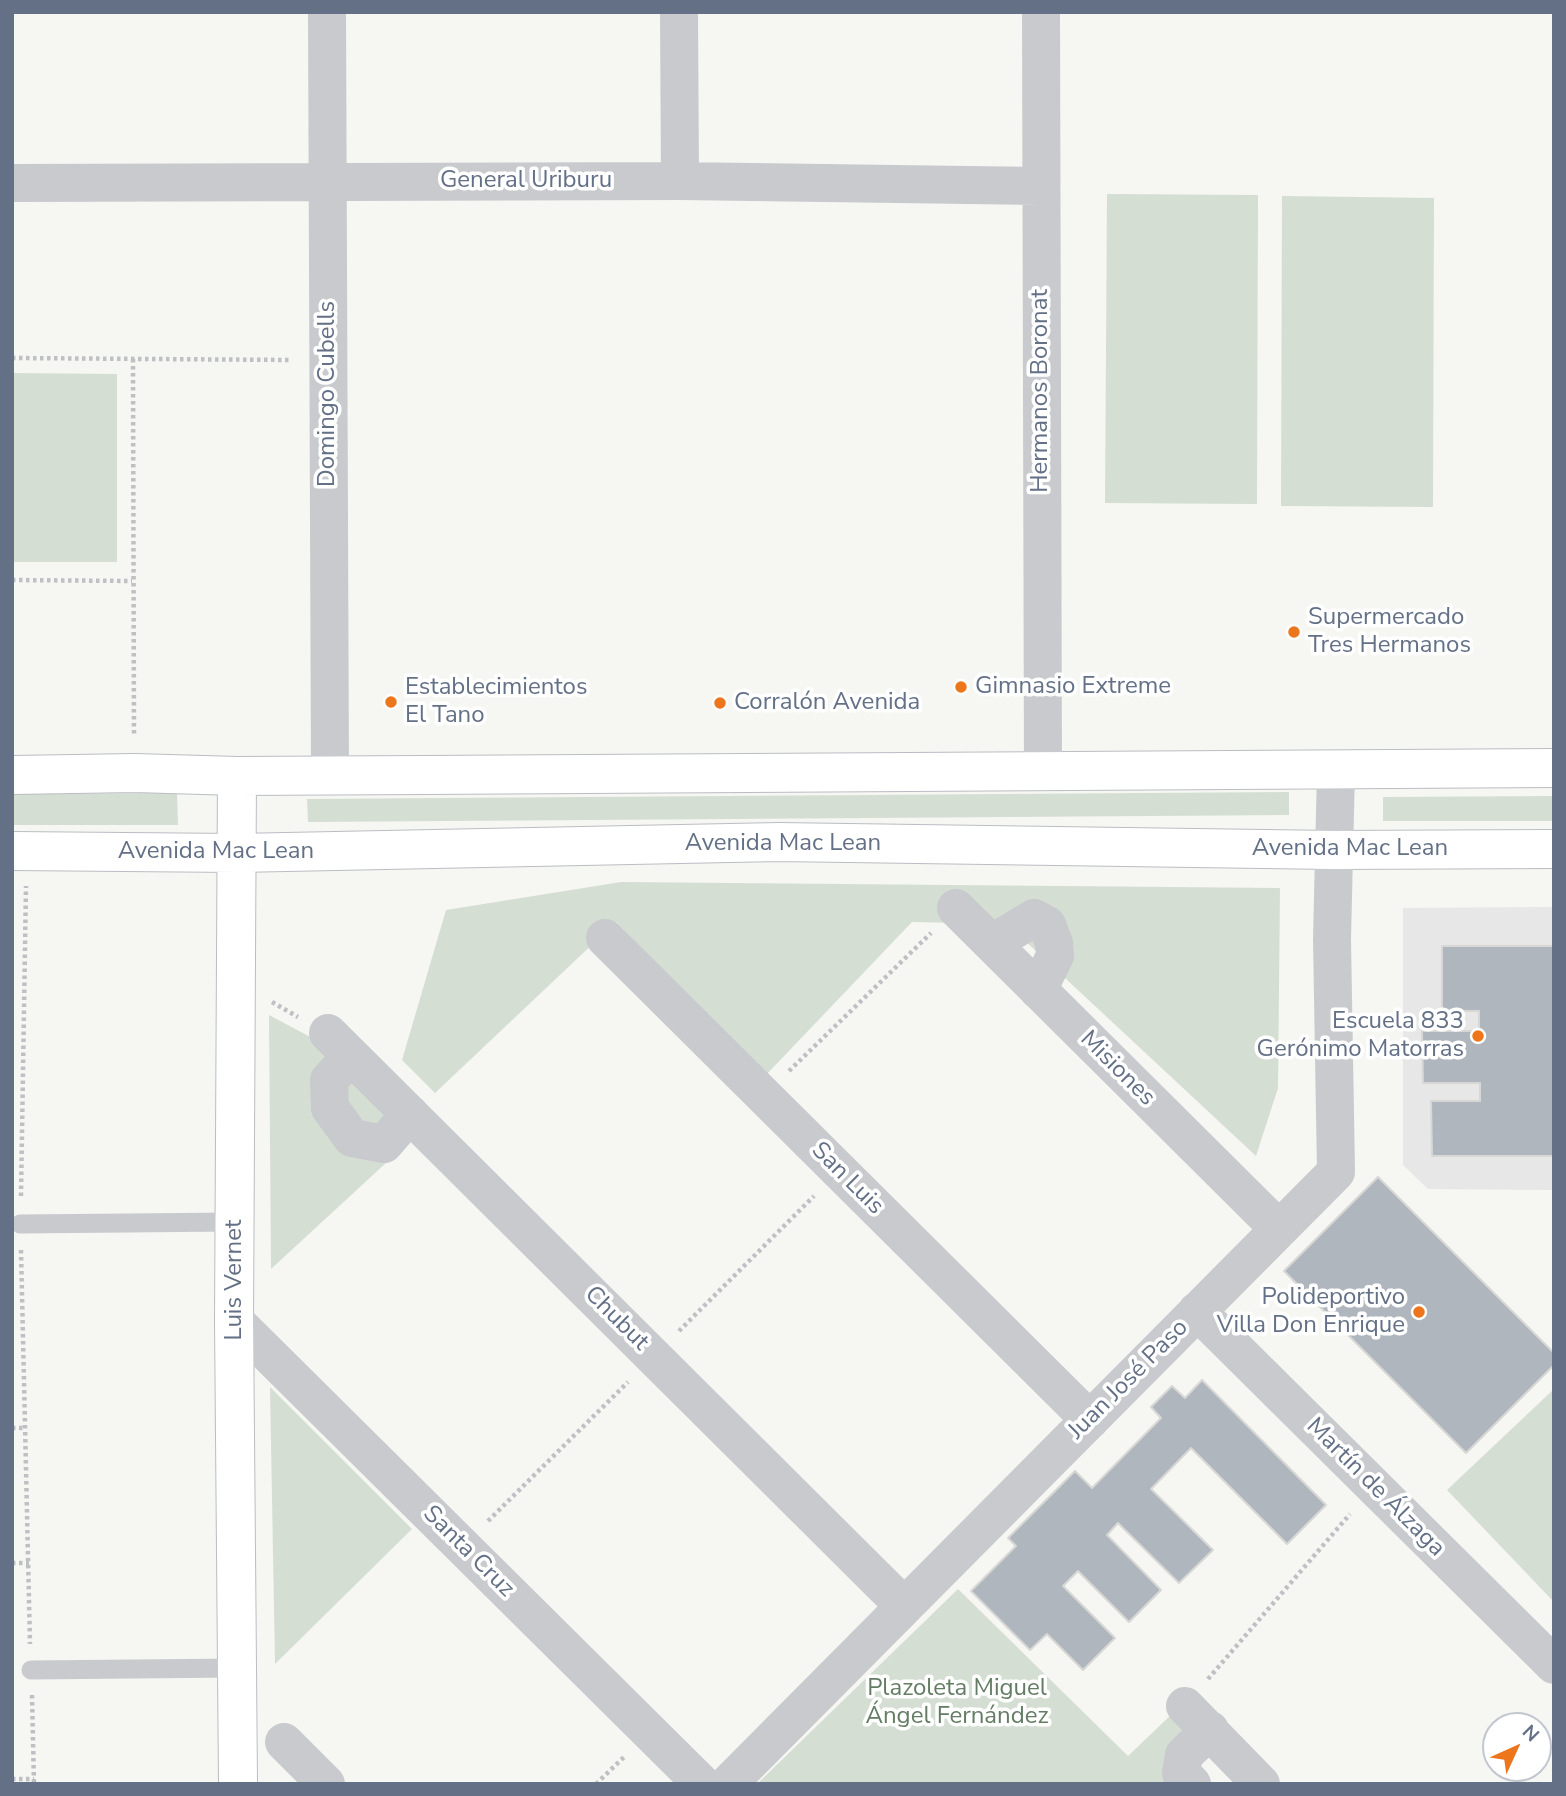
<!DOCTYPE html>
<meta charset="utf-8">
<style>
body{margin:0}
#map{position:relative;width:1566px;height:1796px;overflow:hidden;background:#f6f6f3;font-family:"Nunito Sans",sans-serif}
canvas{display:block}
.frame{position:absolute;inset:0;border:14px solid #637086;pointer-events:none}
.north{position:absolute;left:1482px;top:1712px;width:70px;height:70px;box-sizing:border-box;background:#fff;border:2px solid #c1c6cf;border-radius:50%;rotate:45deg;font-size:19px;font-weight:700;line-height:28px;text-align:center;color:#637086}
.north::after{content:'';display:block;margin:auto;width:24px;height:32px;background:#ed761c;clip-path:polygon(50% 0,100% 100%,50% 72%,0 100%)}
</style>
<div id="map">
<canvas width="1566" height="1796"></canvas>
<div class="frame"></div>
<div class="north">N</div>
</div>
<script>
const c = document.querySelector('canvas').getContext('2d');
c.lineJoin = 'round';
function paint(path, color) {
  c.fillStyle = color;
  c.fill(path, 'evenodd');
}
function poly(rows) {
  const path = new Path2D();
  for (const r of rows) {
    path.moveTo(r[0], r[1]);
    for (let i = 2; i < r.length; i += 2) path.lineTo(r[i], r[i + 1]);
  }
  return path;
}
function strokePath(path, color, width, dash) {
  c.strokeStyle = color;
  c.lineWidth = width;
  c.lineCap = dash ? 'butt' : 'round';
  c.setLineDash(dash || []);
  c.stroke(path);
}
function drawText(font, color, halo, rows, align = 'center') {
  c.font = font + ' "Nunito Sans",sans-serif';
  c.lineWidth = 7;
  c.setLineDash([]);
  c.textBaseline = 'middle';
  c.strokeStyle = halo;
  c.fillStyle = color;
  for (const [text, x, y, turn = 0] of rows) {
    c.save();
    c.translate(x, y);
    c.rotate((+turn || 0) * Math.PI / 180);
    c.textAlign = isNaN(turn) ? turn : align;
    if (halo) c.strokeText(text, 0, 0);
    c.fillText(text, 0, 0);
    c.restore();
  }
}
paint(poly([
 [1554,907,1554,1190,1428,1189,1403,1165,1403,908]
]), '#e6e7e6');
paint(poly([
 [1107,194,1258,195,1257,504,1105,503],
 [1282,196,1434,198,1433,507,1281,506],
 [12,373,117,374,117,562,12,562],
 [1289,792,1289,815,308,822,307,799],
 [177,793,178,825,12,825,12,794],
 [1554,796,1554,821,1383,821,1383,797],
 [621,882,1280,888,1278,1088,1256,1156,1007,924,912,922,765,1076,616,922,435,1093,402,1060,446,910],
 [269,1015,333,1049,413,1138,271,1269],
 [270,1387,412,1529,275,1664],
 [1554,1389,1554,1602,1447,1490],
 [958,1589,1128,1756,1173,1713,1193,1734,1177,1784,757,1784]
]), '#d5ded3');
const building = poly([
 [1442,946,1554,946,1554,1156,1432,1156,1431,1101,1480,1101,1480,1083,1423,1083,1422,1031,1479,1031,1479,1011,1442,1011,1442,946],
 [1378,1177,1554,1353,1554,1365,1466,1453,1284,1271,1378,1177],
 [1202,1380,1326,1505,1287,1544,1191,1448,1151,1489,1213,1550,1179,1583,1118,1523,1107,1535,1161,1590,1129,1622,1078,1571,1063,1586,1115,1638,1083,1670,1047,1634,1030,1650,971,1591,1016,1546,1008,1538,1075,1471,1092,1488,1161,1418,1151,1407,1172,1386,1185,1398,1202,1380]
]);
paint(building, '#b0b6bd');
strokePath(building, '#d7d8d5', 2);
const secondary = poly([
 [12,775,135,773,237,776,424,775,1554,768],
 [237,776,234,1320,238,1784],
 [12,851,237,853,779,842,1333,850,1554,849]
]);
strokePath(secondary, '#babdc3', 40);
strokePath(poly([
 [12,358,292,360],
 [133,359,134,737],
 [12,580,132,581],
 [272,1002,298,1017],
 [789,1071,931,933],
 [21,1196,26,886],
 [21,1250,30,1644],
 [679,1331,814,1196],
 [12,1428,25,1428],
 [488,1521,628,1382],
 [12,1563,29,1563],
 [1208,1679,1350,1514],
 [32,1695,34,1784],
 [12,1779,34,1779],
 [596,1784,624,1757]
]), '#bfc0c3', 4.5, [3.5, 3.5]);
strokePath(poly([
 [20,1224,234,1222],
 [31,1670,237,1668]
]), '#c8cace', 19);
strokePath(poly([
 [327,12,330,775],
 [679,12,680,181],
 [1041,12,1043,770],
 [12,183,680,181,1040,186],
 [956,908,1279,1229],
 [605,938,1090,1420],
 [1002,954,1004,936,1034,918,1047,925,1054,943,1055,956,1038,990],
 [328,1033,904,1606],
 [351,1056,329,1080,330,1108,352,1138,384,1144,410,1114],
 [1197,1311,1554,1665],
 [234,1320,702,1784],
 [1185,1706,1261,1784],
 [284,1742,326,1784],
 [728,1784,1336,1172,1332,939,1336,770],
 [1192,1784,1181,1773,1184,1755,1210,1730]
]), '#c8cace', 38);
strokePath(secondary, '#fff', 38);
for (const [x, y, r, color] of [
 [1294,632,7,"#ed761c"],
 [961,687,7,"#ed761c"],
 [391,702,7,"#ed761c"],
 [720,703,7,"#ed761c"],
 [1478,1036,7,"#ed761c"],
 [1419,1312,7,"#ed761c"]
]) {
  const dot = new Path2D();
  dot.arc(x, y, r, 0, 2 * Math.PI);
  c.fillStyle = color;
  c.fill(dot);
  strokePath(dot, '#fff', 2.5);
}
drawText('24px', '#637086', '#fff', [
 ["General Uriburu",526,181],
 ["Hermanos Boronat",1041,391,-90],
 ["Domingo Cubells",328,394,-90],
 ["Avenida Mac Lean",783,844],
 ["Avenida Mac Lean",1350,849],
 ["Avenida Mac Lean",216,852],
 ["Misiones",1117,1069,45],
 ["San Luis",847,1179,45],
 ["Luis Vernet",235,1280,-90],
 ["Chubut",616,1319,45],
 ["Juan José Paso",1129,1380,-45],
 ["Martín de Álzaga",1375,1488,45],
 ["Santa Cruz",468,1552,45]
]);
drawText('24px', '#637086', '#fff', [
 ["Supermercado",1308,618],
 ["Tres Hermanos",1308,646],
 ["Gimnasio Extreme",975,687],
 ["Establecimientos",405,688],
 ["El Tano",405,716],
 ["Corralón Avenida",734,703],
 ["Escuela 833",1464,1022,"right"],
 ["Gerónimo Matorras",1464,1050,"right"],
 ["Polideportivo",1405,1298,"right"],
 ["Villa Don Enrique",1405,1326,"right"]
], 'left');
drawText('24px', '#637c63', '#fff', [
 ["Plazoleta Miguel",957,1689],
 ["Ángel Fernández",957,1717]
]);
</script>
